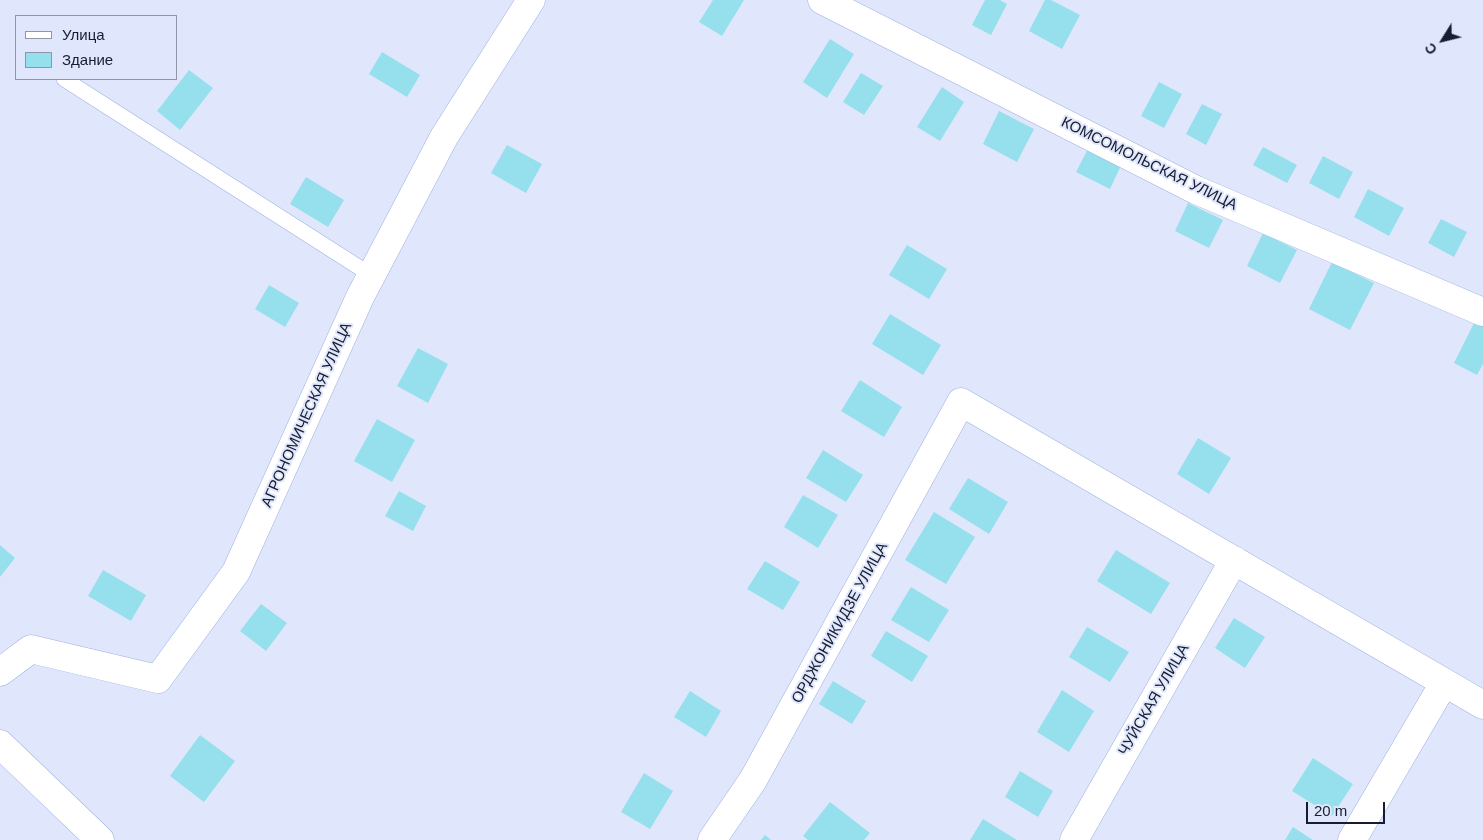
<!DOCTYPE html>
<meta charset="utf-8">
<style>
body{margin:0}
#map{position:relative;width:1483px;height:840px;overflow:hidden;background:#e0e7fc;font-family:Helvetica,sans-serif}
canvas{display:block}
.legend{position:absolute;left:15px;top:15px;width:162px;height:65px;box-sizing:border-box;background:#e0e7fc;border:1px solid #9096aa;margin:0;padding:6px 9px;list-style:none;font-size:15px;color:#171d30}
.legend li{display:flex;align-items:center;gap:10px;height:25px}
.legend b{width:25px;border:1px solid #9096aa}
.north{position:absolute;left:1418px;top:15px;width:50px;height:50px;-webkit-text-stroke:4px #e0e7fc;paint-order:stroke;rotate:234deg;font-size:14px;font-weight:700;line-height:20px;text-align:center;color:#171d30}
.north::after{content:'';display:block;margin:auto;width:18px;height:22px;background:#171d30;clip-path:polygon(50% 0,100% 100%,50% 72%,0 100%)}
.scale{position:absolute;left:1306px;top:802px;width:79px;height:22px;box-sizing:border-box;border:2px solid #171d30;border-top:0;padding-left:6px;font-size:15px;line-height:18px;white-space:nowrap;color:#171d30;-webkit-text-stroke:4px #e0e7fc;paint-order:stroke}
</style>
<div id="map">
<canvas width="1483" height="840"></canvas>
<ul class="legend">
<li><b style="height:6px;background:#fff"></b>Улица</li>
<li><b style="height:14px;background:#96dfec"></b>Здание</li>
</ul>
<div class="north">С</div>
<div class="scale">20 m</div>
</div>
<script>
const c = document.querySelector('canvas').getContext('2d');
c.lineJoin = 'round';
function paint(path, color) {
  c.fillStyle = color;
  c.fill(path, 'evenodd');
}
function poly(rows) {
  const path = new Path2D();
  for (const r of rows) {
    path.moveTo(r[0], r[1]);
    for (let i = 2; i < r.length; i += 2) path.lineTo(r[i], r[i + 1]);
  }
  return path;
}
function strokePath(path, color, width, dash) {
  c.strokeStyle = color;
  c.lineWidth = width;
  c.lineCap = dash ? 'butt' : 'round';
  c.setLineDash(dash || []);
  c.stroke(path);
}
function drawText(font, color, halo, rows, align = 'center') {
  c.font = font + ' Helvetica,sans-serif';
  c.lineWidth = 4;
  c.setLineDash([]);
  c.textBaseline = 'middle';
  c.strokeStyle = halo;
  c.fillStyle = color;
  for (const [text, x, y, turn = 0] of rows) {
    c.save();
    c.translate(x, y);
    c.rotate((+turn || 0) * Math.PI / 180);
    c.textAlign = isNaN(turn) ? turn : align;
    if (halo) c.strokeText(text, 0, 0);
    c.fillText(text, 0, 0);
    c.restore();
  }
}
paint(poly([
 [713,0,744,0,722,36,699,22],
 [985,0,1000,0,1007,4,991,35,972,25],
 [1045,0,1051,0,1080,15,1062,49,1029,31],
 [830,39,854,54,827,98,803,82],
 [382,52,420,75,407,97,369,74],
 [189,70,213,88,180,130,157,111],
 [861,73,883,86,864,115,843,102],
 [1159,82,1182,94,1164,128,1141,116],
 [942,87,964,102,940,141,917,127],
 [1202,104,1222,114,1206,145,1186,134],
 [999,111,1034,129,1017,162,983,144],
 [507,145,542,164,526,193,491,173],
 [1090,145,1123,161,1110,189,1076,172],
 [1263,147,1297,165,1287,183,1253,165],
 [1323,156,1353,172,1339,199,1309,183],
 [306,177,344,200,328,227,290,204],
 [1368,189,1404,208,1389,236,1354,217],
 [1188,203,1223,220,1209,248,1175,231],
 [1441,219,1467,232,1454,257,1428,243],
 [1263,233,1297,250,1280,283,1247,266],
 [907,245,947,269,929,299,889,275],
 [1332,262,1374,283,1350,330,1309,309],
 [269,285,299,303,285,327,255,309],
 [890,314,941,345,923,375,872,344],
 [1477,317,1483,320,1483,364,1477,375,1454,363],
 [418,348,448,364,428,403,397,386],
 [860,380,902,407,884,437,841,411],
 [377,419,415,440,392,482,354,461],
 [1198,438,1231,458,1209,494,1177,474],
 [823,450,863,475,846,502,806,478],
 [968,478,1008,502,989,534,949,509],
 [399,491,426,506,413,531,385,516],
 [803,495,838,515,818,548,784,527],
 [934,512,975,537,946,584,905,560],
 [0,545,15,558,0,577],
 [1116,550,1170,583,1151,614,1097,581],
 [765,561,800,582,783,610,747,589],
 [103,570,146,595,131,621,88,596],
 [911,587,949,610,929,642,891,620],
 [261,604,287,623,266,651,240,631],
 [1234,618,1265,637,1245,668,1215,648],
 [1087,627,1129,652,1110,682,1069,657],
 [886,631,928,656,912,682,871,656],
 [833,681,866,701,852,724,819,704],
 [1062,690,1094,711,1069,752,1037,732],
 [690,691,721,711,706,737,674,717],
 [200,735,235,761,204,802,170,776],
 [1313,758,1353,784,1332,816,1292,791],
 [1020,771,1053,791,1038,817,1005,797],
 [644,773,673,791,650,829,621,812],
 [830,802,870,833,864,840,808,840,803,836],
 [983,819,1017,840,970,840],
 [1293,827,1313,840,1285,840],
 [765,835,771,840,761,840]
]), '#96dfec');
const service = poly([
 [64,79,371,275]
]);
const minor = poly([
 [822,0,1196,190,1483,312],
 [0,672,31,649,158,679,236,572,360,297,444,137,531,0],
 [712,840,753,780,961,402,1483,705],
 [1074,840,1234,560],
 [1352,840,1444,683]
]);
const tertiary = poly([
 [0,744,100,840]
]);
strokePath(service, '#9fb0e1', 16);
strokePath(minor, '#9fb0e1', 29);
strokePath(tertiary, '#9fb0e1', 29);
strokePath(service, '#fff', 15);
strokePath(minor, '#fff', 28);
strokePath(tertiary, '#fff', 28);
drawText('15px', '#171d30', '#e0e7fc', [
 ["КОМСОМОЛЬСКАЯ УЛИЦА",1149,164,26],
 ["АГРОНОМИЧЕСКАЯ УЛИЦА",307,415,-66],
 ["ОРДЖОНИКИДЗЕ УЛИЦА",840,623,-61],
 ["ЧУЙСКАЯ УЛИЦА",1154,700,-60]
]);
</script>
